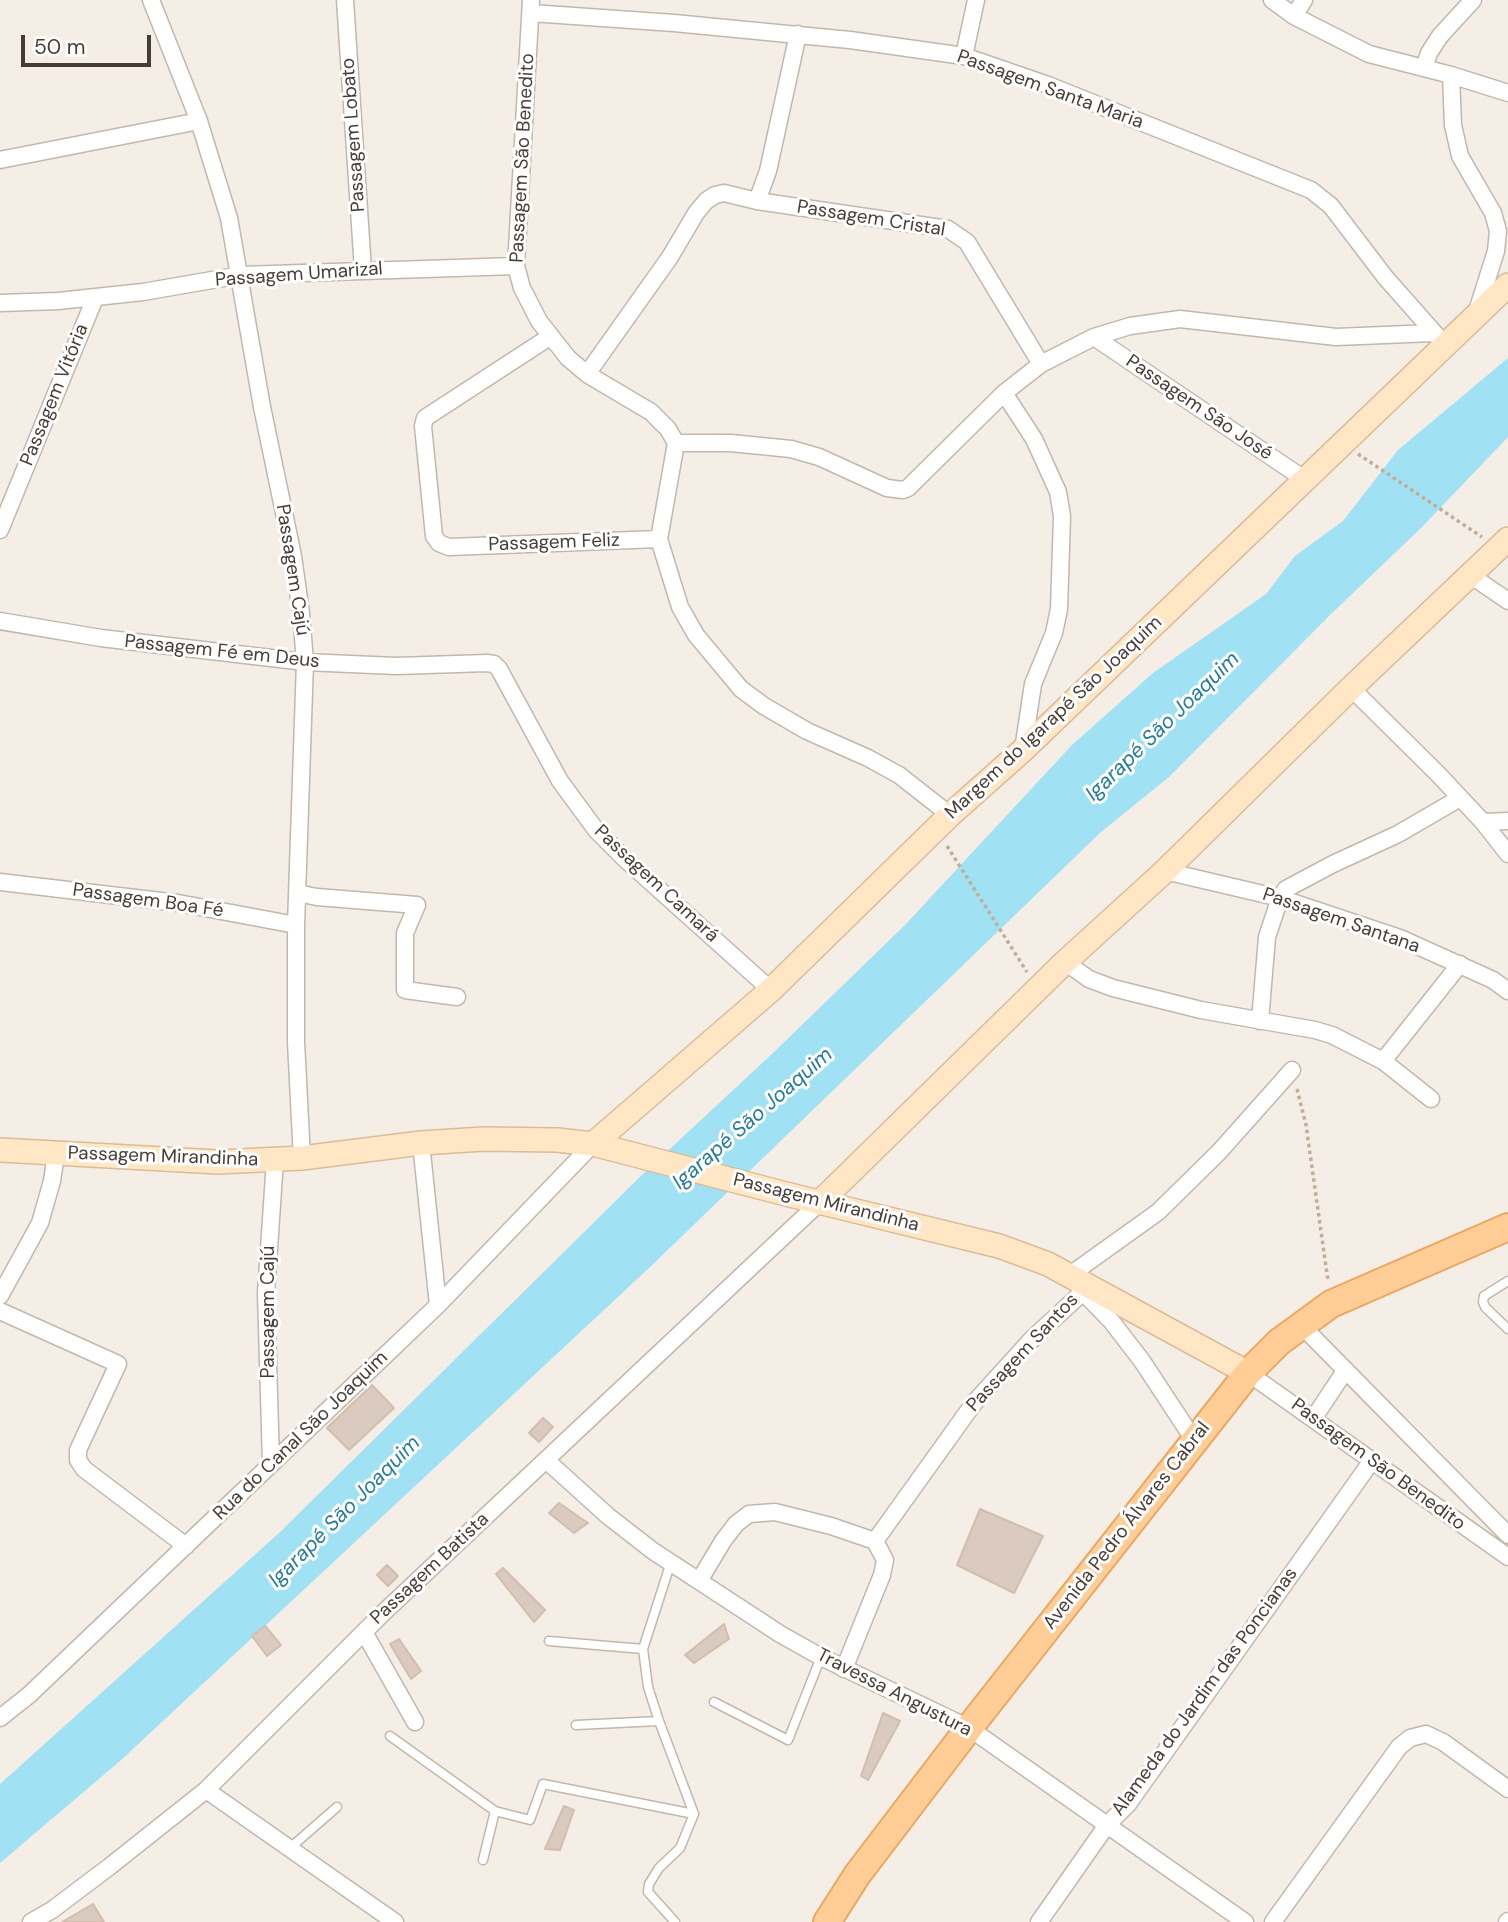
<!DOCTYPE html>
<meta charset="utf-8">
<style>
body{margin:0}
#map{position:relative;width:1508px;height:1922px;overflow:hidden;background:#f4eee7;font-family:"DM Sans",sans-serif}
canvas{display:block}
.scale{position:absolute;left:21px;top:35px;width:130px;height:32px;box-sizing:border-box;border:4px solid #483d36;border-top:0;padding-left:9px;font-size:21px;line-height:24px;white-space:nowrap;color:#483d36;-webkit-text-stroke:5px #fff;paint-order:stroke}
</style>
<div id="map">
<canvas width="1508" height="1922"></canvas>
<div class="scale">50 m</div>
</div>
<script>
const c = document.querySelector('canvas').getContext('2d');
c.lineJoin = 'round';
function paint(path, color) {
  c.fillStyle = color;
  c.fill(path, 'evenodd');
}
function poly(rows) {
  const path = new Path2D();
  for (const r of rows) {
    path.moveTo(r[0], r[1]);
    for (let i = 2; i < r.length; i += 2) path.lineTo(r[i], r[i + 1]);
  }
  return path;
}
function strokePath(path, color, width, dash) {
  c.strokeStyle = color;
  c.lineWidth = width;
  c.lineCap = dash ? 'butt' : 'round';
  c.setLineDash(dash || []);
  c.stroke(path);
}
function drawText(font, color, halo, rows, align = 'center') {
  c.font = font + ' "DM Sans",sans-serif';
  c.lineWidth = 6;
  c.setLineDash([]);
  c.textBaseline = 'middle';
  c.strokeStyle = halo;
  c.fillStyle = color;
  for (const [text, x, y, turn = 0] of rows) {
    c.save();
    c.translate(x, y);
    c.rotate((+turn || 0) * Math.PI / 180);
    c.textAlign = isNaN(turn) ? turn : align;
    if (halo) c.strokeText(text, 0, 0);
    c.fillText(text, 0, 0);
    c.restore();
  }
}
paint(poly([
 [1508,358,1508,437,1421,528,1330,615,1169,777,1101,832,649,1268,120,1761,0,1863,0,1784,279,1533,645,1172,773,1053,905,925,1072,745,1153,673,1266,594,1295,556,1343,521,1398,450]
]), '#a0e1f4');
const building = poly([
 [372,1385,394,1408,349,1450,327,1428,372,1385],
 [543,1418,553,1427,539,1442,529,1433,543,1418],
 [559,1503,588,1523,574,1533,549,1513,559,1503],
 [980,1509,1043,1536,1014,1593,957,1565,980,1509],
 [387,1565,398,1576,388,1586,377,1575,387,1565],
 [503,1568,545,1610,534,1622,496,1574,503,1568],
 [724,1624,729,1639,694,1663,685,1655,724,1624],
 [265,1626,281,1645,267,1656,252,1636,265,1626],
 [399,1639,421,1671,411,1679,390,1644,399,1639],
 [883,1713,900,1721,868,1780,861,1776,883,1713],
 [564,1806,574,1810,560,1850,545,1849,564,1806],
 [93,1904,104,1922,62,1922,93,1904]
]);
paint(building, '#dacabf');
strokePath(building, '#d2beaf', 2);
const lane = poly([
 [1508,1281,1484,1296,1483,1302,1485,1307,1508,1329],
 [671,1562,643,1649,648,1687,659,1721,694,1814,680,1848,659,1868,649,1884,648,1892,675,1922],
 [549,1641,643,1649],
 [714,1702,788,1740,821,1657],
 [576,1725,659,1721],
 [390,1736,495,1811,483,1860],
 [495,1811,530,1820,543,1784,694,1814],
 [290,1848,337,1807]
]);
const street = poly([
 [151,0,199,121,229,218,262,407,293,556,301,613,305,662,296,925,296,1042,302,1158],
 [345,0,363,270],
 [531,0,516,266,522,288,539,321,568,358,587,374,651,412,668,429,676,443,659,539,680,607,696,635,741,689,764,706,807,731,868,758,899,775,950,815],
 [1272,0,1294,16,1369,54,1451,75,1508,93],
 [531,13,674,23,850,40,964,56,1048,85,1311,190,1331,206,1385,277,1446,346],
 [1294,16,1304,0],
 [964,56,976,0],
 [1424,68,1429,53,1440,36,1473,0],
 [1451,75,1453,125,1460,156,1493,213,1498,231,1496,251,1477,311],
 [0,160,199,121],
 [757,201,768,171,798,34],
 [0,303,58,301,143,292,241,275,516,266],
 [551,336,425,418,423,426,434,536,439,543,449,547,659,539],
 [1094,337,1304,479],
 [587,374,670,257,696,213,706,201,715,195,724,193,757,201,948,229,967,242,1041,364],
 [1004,393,1034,439,1058,492,1062,516,1059,609,1054,633,1033,684,1023,750],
 [676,443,731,443,791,449,819,457,887,488,903,490,908,488,1004,393,1041,364,1094,337,1130,326,1180,319,1336,337,1433,333],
 [0,530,95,298],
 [1470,575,1508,601],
 [0,621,101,638,305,662,396,666,487,663,494,664,499,669,560,781,596,830,625,859,771,990],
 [1351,688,1438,774,1483,822,1508,854],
 [1483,822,1508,821],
 [1165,871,1280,898,1400,938,1493,980,1508,991],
 [0,882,178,903,296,925],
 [297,893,317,897,417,905,405,933,405,990,457,997],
 [1065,962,1089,979,1113,988,1201,1010,1315,1030,1332,1035,1383,1061,1431,1099],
 [1260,1021,1267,937,1280,898,1286,889,1333,864,1398,834,1460,798],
 [1383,1061,1460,964],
 [421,1143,438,1305],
 [1083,1292,1112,1322,1142,1361,1194,1440],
 [0,1296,40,1223,52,1181,56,1154],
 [0,1311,118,1364,78,1450,78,1460,84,1469,186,1546],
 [1300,1324,1508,1535],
 [1248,1373,1508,1557],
 [1313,1419,1345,1371],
 [546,1460,608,1516,653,1551,699,1581,780,1634,821,1657,969,1728,1245,1922],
 [271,1463,266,1293,275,1160],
 [875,1541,974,1403,1033,1338,1083,1292,1070,1275,1158,1212,1219,1152,1292,1070],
 [699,1581,723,1541,736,1524,749,1514,775,1512,831,1526,875,1541,885,1560,882,1575,844,1669],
 [364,1632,415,1722],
 [0,1718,29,1695,373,1367,438,1305,593,1144],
 [206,1790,395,1922],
 [31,1922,52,1910,109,1867,206,1790,382,1614,819,1203],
 [1039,1922,1107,1825,1128,1804,1371,1462],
 [1273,1922,1399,1747,1410,1738,1426,1734,1443,1742,1508,1789],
 [1507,1922,1508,1921]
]);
const secondary = poly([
 [593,1144,771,990,950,815,1023,750,1508,285],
 [0,1150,218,1162,302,1158,421,1143,483,1139,557,1140,593,1144,790,1195,999,1246,1048,1264,1248,1373],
 [819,1203,1065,962,1165,871,1351,688,1508,539]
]);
const primary = poly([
 [827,1922,857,1875,969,1728,1248,1373,1279,1342,1331,1304,1508,1227]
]);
strokePath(lane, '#c3b7ac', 11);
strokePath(street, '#c3b7ac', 19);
strokePath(secondary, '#dabc97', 26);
strokePath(primary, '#eaa760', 30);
strokePath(poly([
 [1358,454,1482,537],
 [947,846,1027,972],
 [1297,1089,1306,1125,1328,1281]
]), '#c3ad9a', 3.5, [3.5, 3.5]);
strokePath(lane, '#fff', 8);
strokePath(street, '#fff', 16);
strokePath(secondary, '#ffe7c6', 23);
strokePath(primary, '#ffcd95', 26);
drawText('19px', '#483d36', '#fff', [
 ["Passagem Santa Maria",1050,90,20],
 ["Passagem Lobato",354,135,-94],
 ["Passagem São Benedito",523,158,-87],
 ["Passagem Cristal",871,219,9],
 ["Passagem Umarizal",299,275,-4],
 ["Passagem Vitória",55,395,-68],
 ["Passagem São José",1199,408,34],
 ["Passagem Feliz",554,543,-2],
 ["Passagem Cajú",292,570,81],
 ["Passagem Fé em Deus",222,652,6],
 ["Margem do Igarapé São Joaquim",1054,718,-43],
 ["Passagem Camará",656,884,43],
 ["Passagem Boa Fé",148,901,8],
 ["Passagem Santana",1341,921,19],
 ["Passagem Mirandinha",163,1157,2],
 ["Passagem Mirandinha",826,1203,14],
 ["Passagem Cajú",269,1312,-90],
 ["Passagem Santos",1023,1353,-47],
 ["Rua do Canal São Joaquim",301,1436,-44],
 ["Passagem São Benedito",1378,1465,36],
 ["Avenida Pedro Álvares Cabral",1127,1526,-52],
 ["Passagem Batista",430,1569,-43],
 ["Alameda do Jardim das Poncianas",1205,1692,-54],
 ["Travessa Angustura",894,1693,27]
]);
drawText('italic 21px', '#247c98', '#fff', [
 ["Igarapé São Joaquim",1163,727,-44],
 ["Igarapé São Joaquim",753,1119,-41],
 ["Igarapé São Joaquim",345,1512,-45]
]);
</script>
